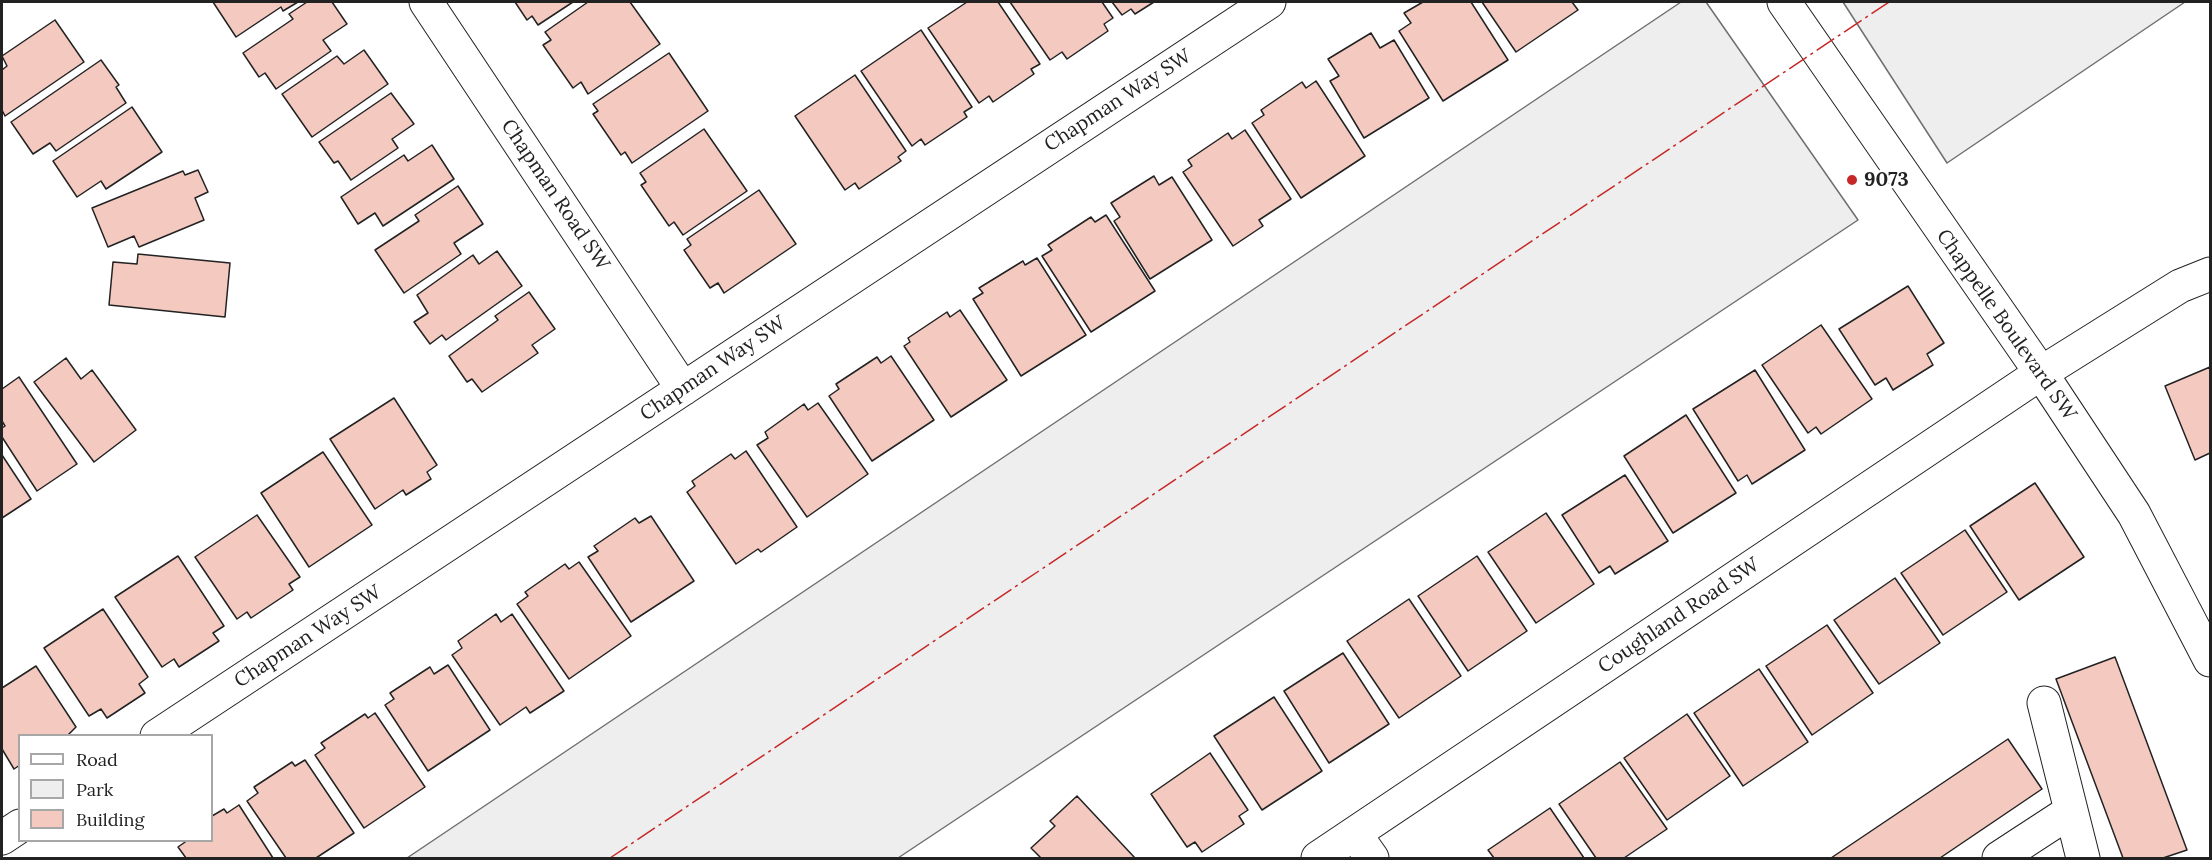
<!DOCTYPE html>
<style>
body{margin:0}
#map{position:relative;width:2212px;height:860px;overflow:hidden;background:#fff;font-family:Lora,serif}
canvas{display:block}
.frame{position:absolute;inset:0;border:3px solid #222;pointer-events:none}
.legend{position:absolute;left:18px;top:734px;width:195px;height:108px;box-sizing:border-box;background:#fff;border:2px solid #a7a7a7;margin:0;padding:8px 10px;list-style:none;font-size:18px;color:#222}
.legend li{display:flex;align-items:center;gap:12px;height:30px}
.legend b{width:30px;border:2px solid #a7a7a7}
</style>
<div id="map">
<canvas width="2212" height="860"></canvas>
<div class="frame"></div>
<ul class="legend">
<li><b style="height:8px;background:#fff"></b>Road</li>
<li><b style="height:16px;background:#eee"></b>Park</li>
<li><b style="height:16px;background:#f3c9c0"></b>Building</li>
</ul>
</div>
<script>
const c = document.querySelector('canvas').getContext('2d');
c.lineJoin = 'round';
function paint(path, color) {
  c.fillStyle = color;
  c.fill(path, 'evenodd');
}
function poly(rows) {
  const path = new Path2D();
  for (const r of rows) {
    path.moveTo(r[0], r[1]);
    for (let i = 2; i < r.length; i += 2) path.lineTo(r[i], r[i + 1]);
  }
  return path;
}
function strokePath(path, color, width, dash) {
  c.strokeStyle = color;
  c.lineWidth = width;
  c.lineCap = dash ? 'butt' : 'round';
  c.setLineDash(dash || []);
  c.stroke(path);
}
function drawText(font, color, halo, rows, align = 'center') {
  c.font = font + ' Lora,serif';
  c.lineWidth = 4.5;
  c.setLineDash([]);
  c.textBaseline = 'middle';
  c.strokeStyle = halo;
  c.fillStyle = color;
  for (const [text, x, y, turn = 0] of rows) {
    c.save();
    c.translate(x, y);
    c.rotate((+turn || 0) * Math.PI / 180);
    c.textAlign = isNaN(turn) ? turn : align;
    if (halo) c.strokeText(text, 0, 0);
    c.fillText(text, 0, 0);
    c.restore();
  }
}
const green = poly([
 [1681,2,1706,2,1858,220,898,858,407,858,1681,2],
 [1843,2,2185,2,1947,163,1843,2]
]);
paint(green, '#eee');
strokePath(green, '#6f6f6f', 1.5);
const building = poly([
 [213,2,298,2,283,11,281,7,236,37,213,2],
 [307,2,332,2,347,24,323,40,331,51,276,89,265,73,259,77,243,53,293,19,289,14,307,2],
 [515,2,573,2,538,25,532,16,527,20,515,2],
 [588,2,630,2,660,44,588,94,581,82,573,88,543,45,551,40,545,32,588,2],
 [967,2,998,2,1040,64,1031,69,1034,74,993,102,989,96,979,103,928,28,967,2],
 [1010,2,1102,2,1113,18,1104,24,1108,31,1067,59,1062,52,1050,60,1010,2],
 [1112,2,1154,2,1135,14,1131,9,1122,15,1112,2],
 [1423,2,1471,2,1508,60,1443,101,1399,31,1411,23,1404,13,1423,2],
 [1482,2,1572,2,1578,10,1516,52,1482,2],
 [55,20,84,62,5,116,2,110,2,70,7,66,2,56,55,20],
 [921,30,972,107,964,112,967,117,925,145,921,139,912,146,861,71,921,30],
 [1371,33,1380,48,1394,40,1429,98,1364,138,1330,81,1339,76,1328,59,1371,33],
 [364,50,388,84,312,137,282,94,337,56,344,64,364,50],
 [669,53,708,111,632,163,625,152,621,155,593,114,598,111,593,104,669,53],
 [101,60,119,85,116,87,126,103,56,151,50,143,33,154,11,122,101,60],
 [855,75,906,151,898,157,901,161,859,189,855,183,845,190,795,116,855,75],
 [1316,81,1365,156,1301,198,1252,123,1264,115,1261,110,1302,82,1306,88,1316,81],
 [391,93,414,124,392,139,398,148,351,180,338,161,334,163,319,142,391,93],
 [132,107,162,152,106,189,101,181,77,197,53,161,132,107],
 [704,129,747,191,683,235,674,222,669,226,641,185,646,182,640,173,704,129],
 [1245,130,1291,199,1259,220,1263,226,1233,246,1183,172,1192,166,1188,160,1228,133,1232,139,1245,130],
 [432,145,454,179,383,226,375,213,358,224,341,197,404,155,408,161,432,145],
 [198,170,208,192,195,198,204,220,139,247,134,236,108,247,92,208,183,171,185,175,198,170],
 [1154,176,1159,185,1172,177,1212,240,1150,279,1114,221,1120,217,1111,203,1154,176],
 [458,186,483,224,454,243,461,254,404,293,375,250,419,221,415,215,458,186],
 [759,190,796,244,724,293,718,283,710,288,684,250,691,245,687,239,759,190],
 [1106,215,1155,291,1091,332,1042,256,1052,250,1048,245,1091,217,1095,222,1106,215],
 [497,251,522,286,446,340,442,335,430,344,414,322,428,313,417,295,473,255,479,264,497,251],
 [138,254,230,263,225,317,109,305,113,262,137,264,138,254],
 [1037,258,1086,335,1021,376,973,299,983,293,979,288,1023,261,1025,265,1037,258],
 [1908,286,1944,343,1927,354,1933,365,1893,390,1886,378,1875,385,1839,329,1908,286],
 [529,292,555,329,532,345,538,353,482,392,472,379,467,382,449,356,498,320,495,316,529,292],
 [960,310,1007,380,951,417,904,346,910,342,908,338,947,312,950,317,960,310],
 [1821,325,1872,399,1821,434,1816,427,1808,433,1762,365,1821,325],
 [891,356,934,420,872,461,829,396,839,389,836,384,877,357,881,363,891,356],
 [66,358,81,379,92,370,136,430,94,462,34,382,66,358],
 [2210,367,2210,453,2195,460,2165,386,2210,367],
 [1755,370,1805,450,1752,484,1747,475,1738,481,1693,409,1755,370],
 [19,377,77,464,37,491,2,437,2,428,5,426,2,421,2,389,19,377],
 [394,398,437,465,427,472,431,479,406,495,403,490,375,509,330,439,394,398],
 [818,403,868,474,807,517,757,445,768,438,765,432,804,404,808,410,818,403],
 [1686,415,1736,493,1673,533,1624,456,1686,415],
 [746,451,797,527,761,552,758,549,736,564,687,492,695,486,692,481,731,454,735,459,746,451],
 [323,452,372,525,309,567,261,493,323,452],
 [2,455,31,499,2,518,2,455],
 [1625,475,1668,541,1615,574,1610,566,1599,573,1562,515,1625,475],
 [2035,483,2084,557,2019,600,1970,526,2035,483],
 [1546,513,1594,584,1536,623,1488,552,1546,513],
 [257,515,300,577,289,584,293,590,251,618,247,612,237,619,195,557,257,515],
 [651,516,694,581,631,622,588,557,598,551,594,546,635,518,639,523,651,516],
 [1965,530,2007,592,1943,635,1901,573,1965,530],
 [178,556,224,626,213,633,219,641,179,667,174,659,162,667,115,597,178,556],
 [1477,556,1527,631,1468,671,1418,596,1477,556],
 [579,562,631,636,569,679,517,604,528,596,525,592,565,564,569,569,579,562],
 [1895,578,1940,643,1879,684,1834,620,1895,578],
 [1409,599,1461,676,1399,718,1347,641,1409,599],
 [103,609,148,677,139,684,145,693,107,718,101,709,89,716,44,648,103,609],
 [496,614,501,622,512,614,564,691,530,713,526,707,500,725,452,655,462,648,458,641,496,614],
 [1827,625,1873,693,1812,735,1766,666,1827,625],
 [1343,653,1389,724,1329,763,1284,691,1343,653],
 [2115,657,2187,850,2163,858,2123,858,2056,679,2115,657],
 [448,665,490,730,428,771,385,705,394,699,390,693,430,667,434,674,448,665],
 [36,666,76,727,67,736,20,736,20,765,14,769,2,749,2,688,36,666],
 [1759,669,1808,742,1743,786,1694,713,1759,669],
 [1274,697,1322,771,1262,810,1214,736,1274,697],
 [375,713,425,787,364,828,315,755,325,748,321,743,365,714,368,718,375,713],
 [1687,714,1730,776,1667,820,1624,758,1687,714],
 [2008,739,2042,789,1940,858,1831,858,2008,739],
 [1210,753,1248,810,1239,816,1244,824,1202,852,1195,842,1187,847,1151,794,1210,753],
 [305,760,354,833,316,858,286,858,247,801,258,793,254,787,292,762,295,766,305,760],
 [1620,762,1667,829,1624,858,1596,858,1559,804,1620,762],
 [1077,796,1135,858,1041,858,1031,848,1055,826,1050,821,1077,796],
 [239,805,273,858,186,858,178,847,188,840,212,840,212,816,224,809,227,813,239,805],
 [1550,808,1584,858,1494,858,1488,850,1550,808]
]);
paint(building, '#f3c9c0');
strokePath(building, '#222', 1.5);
const minor = poly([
 [426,2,683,389],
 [1784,2,2041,373,2134,514,2210,660],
 [2044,703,2083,858],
 [157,736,1269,2],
 [1355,834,1372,858],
 [2,838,20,826],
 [1318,858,2041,373,2180,286,2210,274],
 [1999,858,2071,811]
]);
strokePath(minor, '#222', 35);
strokePath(minor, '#fff', 33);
strokePath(poly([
 [610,858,1889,2]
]), '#c62828', 1.5, [21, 4.5, 3, 4.5]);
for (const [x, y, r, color] of [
 [1852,180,6,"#c62828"]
]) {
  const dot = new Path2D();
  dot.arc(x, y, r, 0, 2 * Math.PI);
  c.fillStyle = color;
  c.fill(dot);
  strokePath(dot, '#fff', 2);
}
drawText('20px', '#222', '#fff', [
 ["Chapman Way SW",1118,101,-33],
 ["Chapman Road SW",555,195,56],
 ["Chappelle Boulevard SW",2006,325,55],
 ["Chapman Way SW",713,369,-34],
 ["Coughland Road SW",1679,616,-34],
 ["Chapman Way SW",308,637,-33]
]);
drawText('bold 20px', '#222', '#fff', [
 ["9073",1864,180]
], 'left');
</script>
